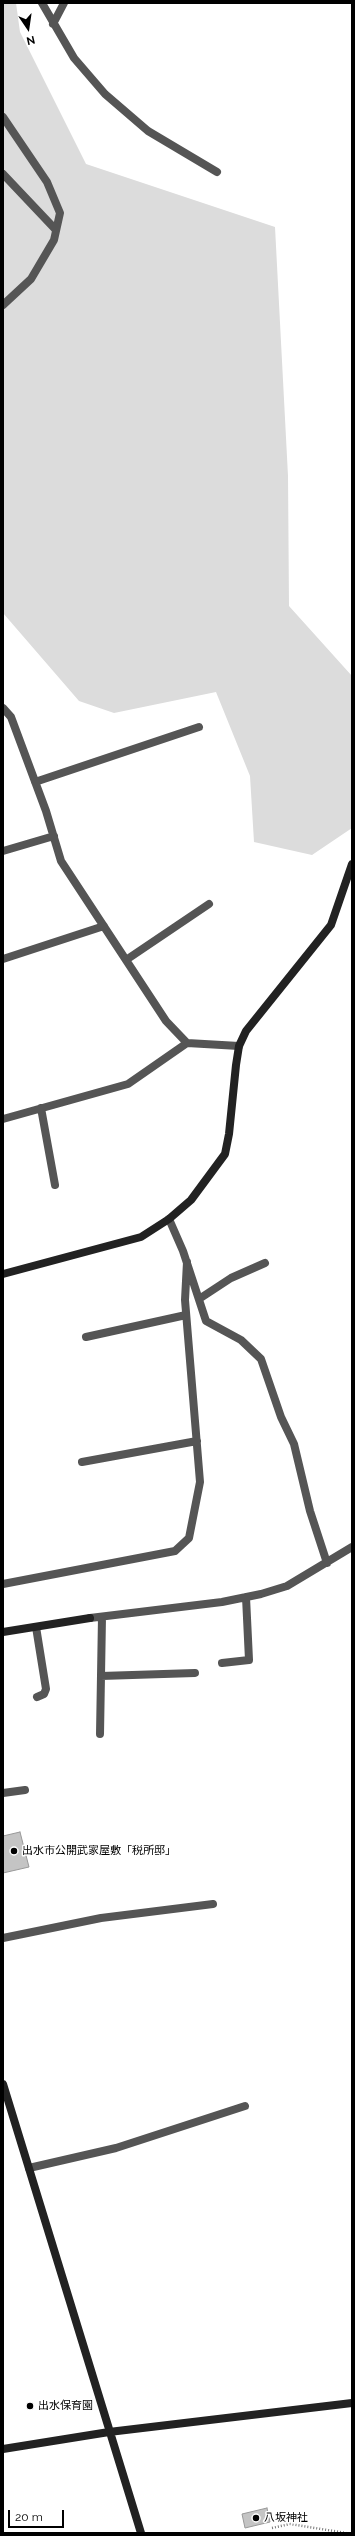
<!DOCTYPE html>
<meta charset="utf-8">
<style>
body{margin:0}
#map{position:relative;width:355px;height:2536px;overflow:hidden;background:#fff;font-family:Raleway,sans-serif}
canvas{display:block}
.frame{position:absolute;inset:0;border:4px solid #000;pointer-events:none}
.north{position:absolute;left:8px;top:8px;width:40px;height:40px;-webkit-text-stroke:3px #fff;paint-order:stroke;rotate:167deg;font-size:11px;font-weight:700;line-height:16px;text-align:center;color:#000}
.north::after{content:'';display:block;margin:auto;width:14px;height:18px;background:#000;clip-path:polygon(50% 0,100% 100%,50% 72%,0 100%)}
.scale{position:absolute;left:8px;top:2510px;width:56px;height:18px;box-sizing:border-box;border:2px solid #000;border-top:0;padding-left:5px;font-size:12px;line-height:14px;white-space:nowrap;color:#000;-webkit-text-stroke:3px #fff;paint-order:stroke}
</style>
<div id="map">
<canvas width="355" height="2536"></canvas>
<div class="frame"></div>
<div class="north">N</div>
<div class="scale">20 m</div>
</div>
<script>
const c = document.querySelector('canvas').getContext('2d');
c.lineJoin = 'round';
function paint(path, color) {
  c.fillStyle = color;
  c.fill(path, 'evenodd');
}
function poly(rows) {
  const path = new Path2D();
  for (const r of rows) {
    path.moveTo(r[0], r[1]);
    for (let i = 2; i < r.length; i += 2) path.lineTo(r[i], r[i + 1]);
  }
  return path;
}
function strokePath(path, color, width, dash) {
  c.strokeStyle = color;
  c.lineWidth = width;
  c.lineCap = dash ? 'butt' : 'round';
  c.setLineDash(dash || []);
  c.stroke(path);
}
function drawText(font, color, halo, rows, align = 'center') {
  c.font = font + ' Raleway,"Noto Sans JP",sans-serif';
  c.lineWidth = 3;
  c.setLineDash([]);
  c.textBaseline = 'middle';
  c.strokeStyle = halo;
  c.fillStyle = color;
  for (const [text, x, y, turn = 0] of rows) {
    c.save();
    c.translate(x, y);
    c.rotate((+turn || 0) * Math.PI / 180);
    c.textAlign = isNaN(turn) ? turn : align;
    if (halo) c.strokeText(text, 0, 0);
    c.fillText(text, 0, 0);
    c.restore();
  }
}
paint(poly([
 [3,3,16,3,20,32,86,164,275,227,288,476,289,606,352,676,352,828,312,855,254,842,250,776,216,692,114,713,79,701,3,613]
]), '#dcdcdc');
const building = poly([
 [20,1832,29,1867,3,1873,3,1836,20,1832],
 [267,2508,270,2522,245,2528,242,2514,267,2508]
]);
paint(building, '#c4c4c4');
strokePath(building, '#999', 1);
strokePath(poly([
 [272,2528,290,2524,346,2533]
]), '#777', 2.5, [1, 2]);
strokePath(poly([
 [42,3,74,58,105,94,148,131,217,172],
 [53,24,64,3],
 [3,117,47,182,60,213,54,240,31,279,3,305],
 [3,174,56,230],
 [3,708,11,717,46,811,61,861,166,1021,187,1043],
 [35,782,199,727],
 [3,851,54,836],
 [3,959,104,926],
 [126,960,209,904],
 [41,1108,55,1185],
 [3,1119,128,1084,187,1043,239,1046],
 [169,1219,183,1251,206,1321,241,1340,261,1359,281,1417,294,1444,310,1511,327,1563],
 [199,1299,231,1278,265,1263],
 [86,1337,186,1315],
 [82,1462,197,1441],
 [3,1584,175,1551,189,1538,200,1482,185,1300,187,1262],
 [90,1618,222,1602,261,1594,287,1586,352,1547],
 [36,1627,46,1689,44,1694,37,1697],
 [222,1663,249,1660,246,1597],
 [101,1676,195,1673],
 [100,1734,102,1617],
 [3,1793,25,1790],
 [3,1938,101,1918,213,1904],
 [29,2168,116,2148,245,2106]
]), '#555', 8);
strokePath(poly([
 [3,1274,141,1237,169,1219,191,1200,225,1154,229,1134,236,1065,239,1046,246,1031,331,925,352,864],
 [3,1632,90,1618],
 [3,2084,141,2533],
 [3,2449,109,2432,352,2403]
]), '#222', 8);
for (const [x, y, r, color] of [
 [14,1851,4,"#000"],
 [30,2406,4,"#000"],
 [256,2518,4,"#000"]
]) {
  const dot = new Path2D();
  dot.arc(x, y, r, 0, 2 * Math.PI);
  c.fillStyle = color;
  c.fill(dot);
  strokePath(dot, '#fff', 1.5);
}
drawText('11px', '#000', '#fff', [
 ["出水市公開武家屋敷「税所邸」",22,1851],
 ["出水保育園",38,2406],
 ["八坂神社",264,2518]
], 'left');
</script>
